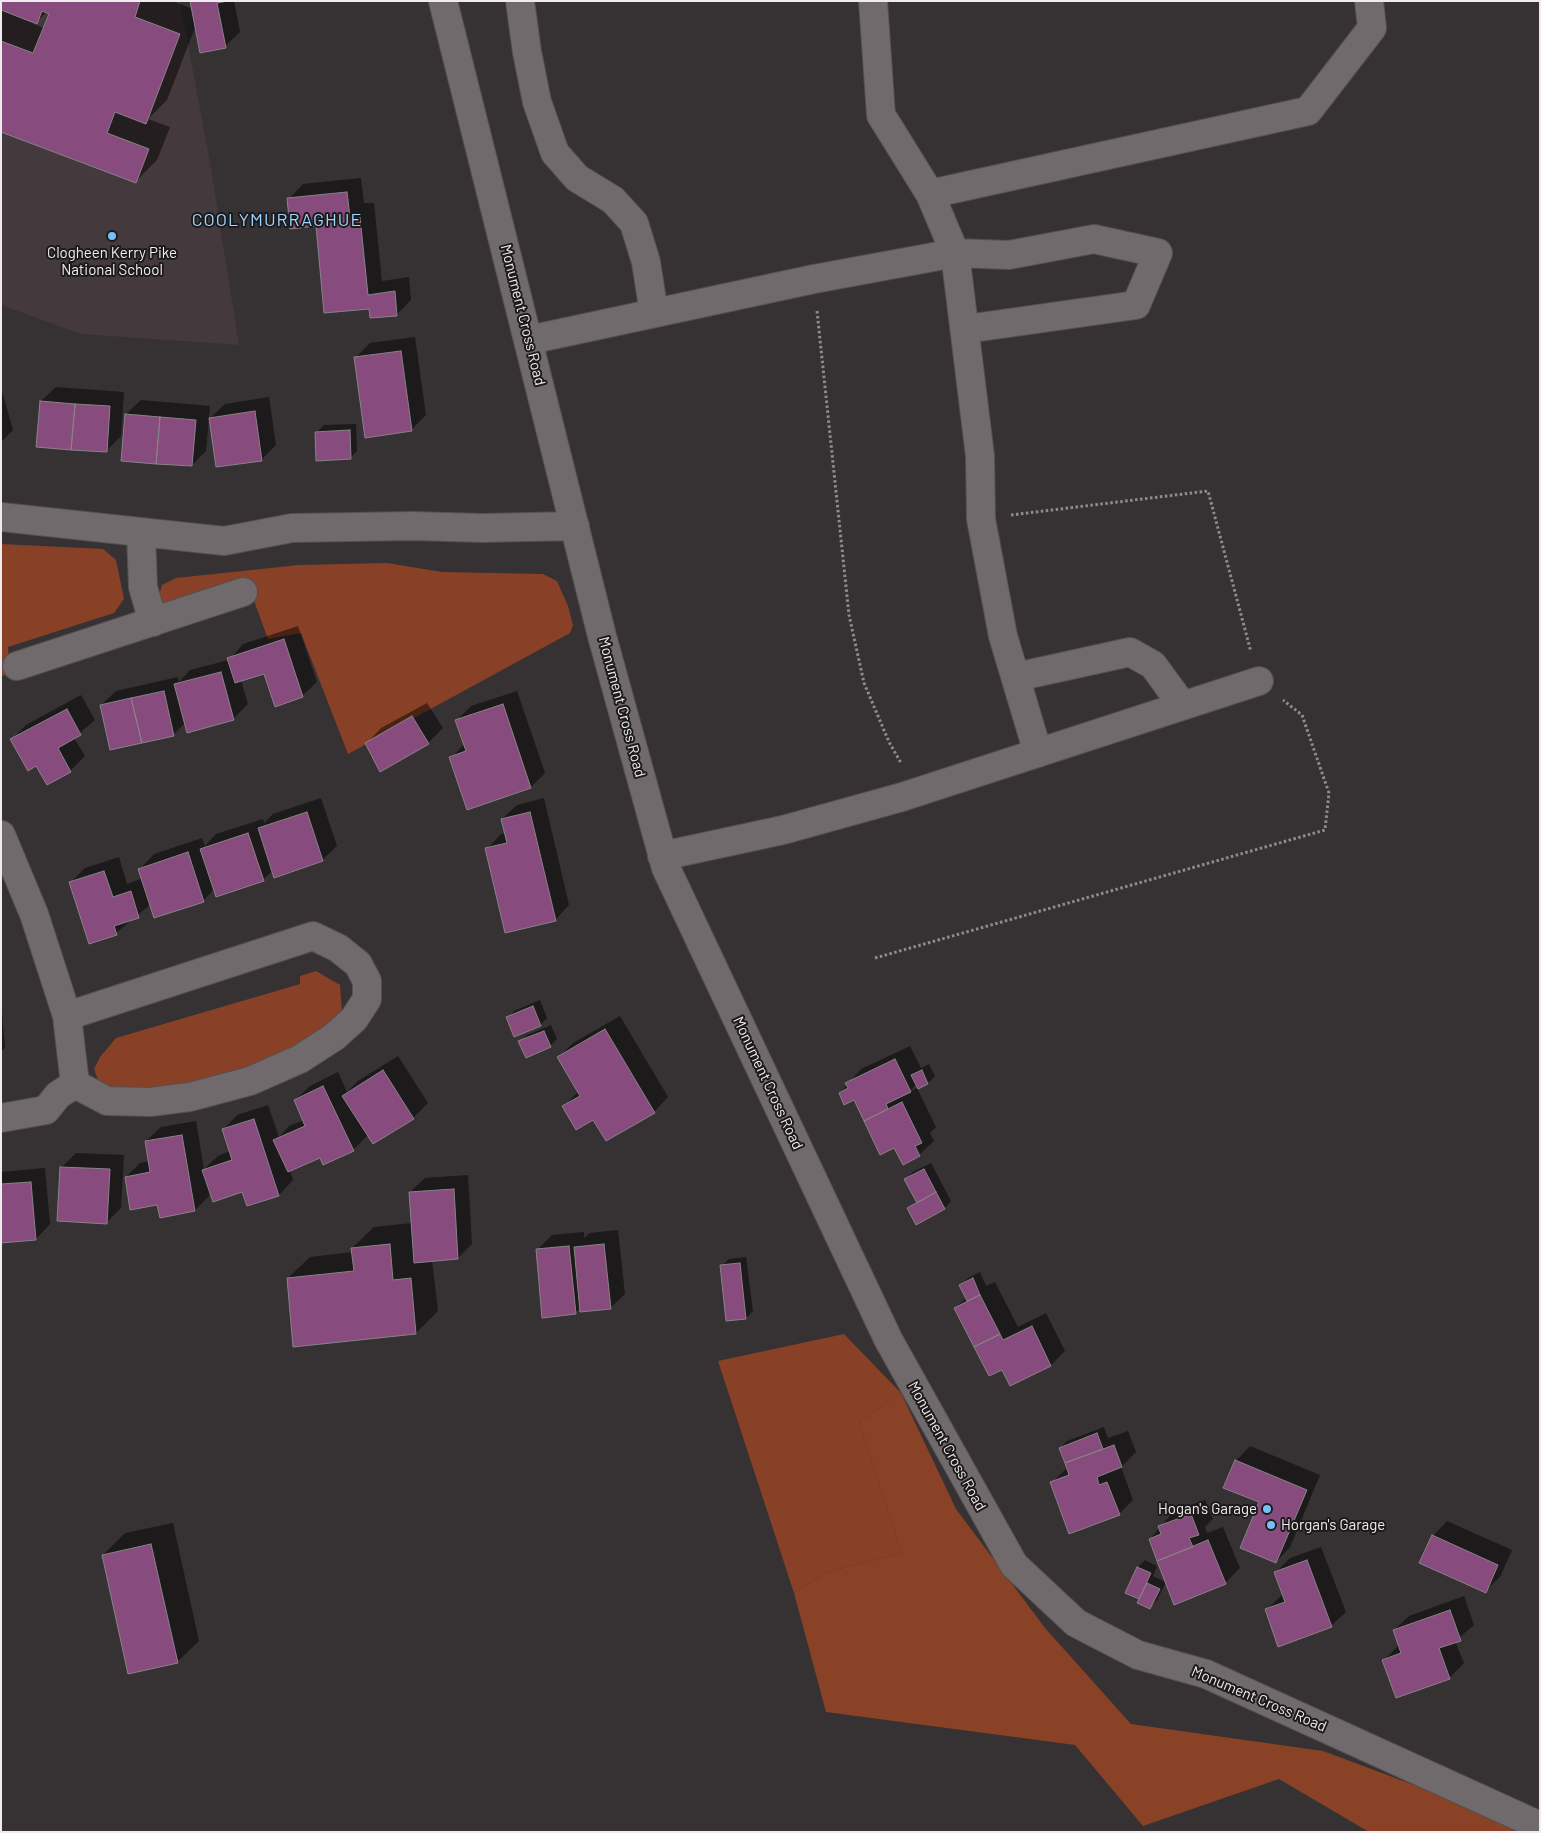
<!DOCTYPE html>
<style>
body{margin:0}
#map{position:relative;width:1541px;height:1833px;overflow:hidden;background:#363133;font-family:Barlow,sans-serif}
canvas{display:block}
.frame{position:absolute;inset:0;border:2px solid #f0eced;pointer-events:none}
</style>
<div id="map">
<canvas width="1541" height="1833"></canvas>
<div class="frame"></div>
</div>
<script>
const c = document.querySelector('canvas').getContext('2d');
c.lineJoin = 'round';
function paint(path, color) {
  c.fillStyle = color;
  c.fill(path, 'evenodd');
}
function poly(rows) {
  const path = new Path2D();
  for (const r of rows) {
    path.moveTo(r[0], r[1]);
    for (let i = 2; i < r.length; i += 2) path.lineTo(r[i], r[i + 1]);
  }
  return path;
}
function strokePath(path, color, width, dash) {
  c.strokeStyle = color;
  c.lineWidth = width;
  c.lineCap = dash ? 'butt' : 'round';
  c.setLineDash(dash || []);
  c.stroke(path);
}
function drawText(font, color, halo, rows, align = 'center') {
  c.font = font + ' Barlow,sans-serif';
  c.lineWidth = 4;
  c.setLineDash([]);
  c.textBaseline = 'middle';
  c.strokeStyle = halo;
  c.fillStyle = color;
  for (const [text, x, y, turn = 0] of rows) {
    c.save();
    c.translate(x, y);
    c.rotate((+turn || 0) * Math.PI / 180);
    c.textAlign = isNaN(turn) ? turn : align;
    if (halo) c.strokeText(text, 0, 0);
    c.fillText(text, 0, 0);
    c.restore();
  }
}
paint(poly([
 [1,1,180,1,211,168,239,345,81,334,1,305]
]), '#44393d');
paint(poly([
 [1,544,103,549,116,560,124,599,114,613,8,647,10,674,1,676],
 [387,563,442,572,543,574,557,581,568,606,573,625,570,633,348,754,301,633,268,639,250,590,160,605,158,599,162,585,176,578,299,565],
 [316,971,340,985,342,1013,332,1031,273,1060,202,1086,125,1095,99,1083,94,1069,100,1057,116,1038,300,984,300,976],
 [844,1334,901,1393,859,1422,902,1553,827,1572,794,1593,718,1361]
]), '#884126');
paint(poly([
 [901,1393,956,1509,1045,1628,1131,1724,1323,1751,1449,1798,1517,1832,1369,1832,1279,1779,1143,1826,1075,1745,826,1712,794,1593,827,1572,902,1553,859,1422]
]), '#8a4226');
paint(poly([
 [1,1,172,1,193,9,191,1,234,1,240,32,225,46,196,25,167,100,148,119,170,127,157,160,135,182,1,131],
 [47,12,50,13,44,28,34,24],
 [361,178,364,203,374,203,382,281,409,277,411,300,396,315,370,307,317,225,289,199,303,184],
 [415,337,426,415,411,430,355,358,370,343],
 [56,387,124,392,121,436,106,451,41,401],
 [1,388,13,430,1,442],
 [269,397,276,445,261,460,210,418,225,404],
 [141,400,210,406,206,451,192,465,126,414],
 [356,424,357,451,350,458,317,432,324,425],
 [298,626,317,682,302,696,265,672,241,680,248,704,233,719,186,722,173,735,101,705,116,691,178,677,179,682,190,670,229,660,243,644],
 [517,691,545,773,531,787,451,758,465,743,457,720,471,706],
 [81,695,95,720,74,738,85,756,70,771,36,765,12,739,26,725],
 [427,703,443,728,428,743,381,770,367,743,381,728],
 [321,798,337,846,322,860,273,870,263,880,214,889,203,901,151,904,116,933,71,882,85,868,119,857,127,884,143,878,140,869,154,854,202,838,205,846,216,834,263,819,264,823,273,814],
 [544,798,569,905,555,920,487,849,501,834,506,833,502,819,517,805],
 [1,1000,5,1048,1,1051],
 [540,1000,547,1018,540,1025,508,1018,514,1011],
 [620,1016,668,1097,654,1112,564,1106,579,1091,559,1057,573,1043],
 [551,1025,557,1039,550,1046,520,1042,527,1035],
 [910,1046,921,1068,929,1064,935,1076,928,1083,918,1087,917,1084,909,1092,917,1088,936,1127,930,1133,934,1141,919,1155,895,1146,854,1098,840,1093,861,1069],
 [398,1056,428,1103,413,1118,374,1142,369,1134,353,1150,320,1156,290,1170,293,1180,279,1195,248,1205,243,1191,210,1189,209,1196,195,1210,158,1204,126,1177,140,1163,150,1161,146,1141,161,1127,196,1121,204,1169,218,1156,230,1151,223,1130,237,1115,268,1105,279,1137,289,1126,304,1120,295,1100,310,1086,338,1072,347,1092,358,1081],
 [76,1153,124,1155,121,1208,106,1223,62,1167],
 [931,1163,951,1201,945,1208,916,1223,908,1209,917,1201,906,1179,913,1172],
 [45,1168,50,1224,36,1239,1,1242,1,1172],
 [468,1175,472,1244,458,1258,432,1260,438,1311,416,1333,288,1278,310,1257,353,1252,352,1248,374,1227,412,1223,410,1192,425,1178],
 [618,1230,625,1294,610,1308,581,1307,575,1313,537,1250,552,1235,584,1232,584,1238,590,1233],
 [746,1257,753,1311,746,1318,722,1266,729,1259],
 [980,1272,986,1286,995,1282,1018,1327,1046,1313,1065,1351,1051,1365,1011,1385,1003,1368,955,1308,967,1297,961,1285,968,1278],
 [1104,1427,1108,1438,1128,1431,1136,1452,1121,1467,1133,1500,1119,1514,1051,1483,1068,1467,1060,1448,1067,1441],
 [1250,1446,1320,1475,1290,1547,1276,1562,1261,1502,1236,1461],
 [1205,1500,1213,1519,1205,1527,1207,1533,1223,1527,1240,1568,1225,1583,1150,1539,1174,1511],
 [1447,1521,1512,1550,1500,1577,1485,1591,1433,1536],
 [173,1523,199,1641,177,1662,103,1555,125,1533],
 [1321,1547,1346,1612,1331,1626,1266,1610,1283,1594,1275,1573,1290,1558],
 [1145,1560,1157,1566,1153,1576,1166,1582,1157,1600,1150,1607,1141,1599,1127,1592,1138,1567],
 [1464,1596,1474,1625,1455,1641,1464,1663,1449,1678,1384,1660,1399,1645,1394,1630,1409,1616]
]), '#0007');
const building = poly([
 [1,1,140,1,135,17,180,34,146,124,115,112,107,133,149,149,136,183,1,132,1,41,33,53,49,14,42,11,37,24,1,10,1,1],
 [190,1,228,1,217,3,226,48,200,53,190,1],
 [347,192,350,217,360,217,368,295,395,291,397,316,370,318,369,309,324,313,316,226,290,229,287,198,347,192],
 [401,351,412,431,365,438,354,357,401,351],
 [40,401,75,404,71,450,36,447,40,401],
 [75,404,110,406,107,452,71,450,75,404],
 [255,411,262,461,216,467,209,418,255,411],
 [125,414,160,417,156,464,121,461,125,414],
 [160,417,196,420,192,466,156,464,160,417],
 [350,430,351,459,316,461,315,432,350,430],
 [284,639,303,697,275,707,264,674,235,683,227,658,284,639],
 [221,672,234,720,187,733,174,684,221,672],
 [164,691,174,736,142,743,131,698,164,691],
 [131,698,142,743,110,750,100,705,131,698],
 [503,704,531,788,467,810,449,757,466,751,455,720,503,704],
 [67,709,81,735,58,748,71,772,47,785,36,766,28,771,10,739,67,709],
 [412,716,429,744,380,772,365,743,412,716],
 [307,812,323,861,274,878,258,828,307,812],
 [530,812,556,921,505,933,485,848,507,843,501,819,530,812],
 [248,833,264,881,216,897,200,849,248,833],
 [188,852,204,902,154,918,138,869,188,852],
 [104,871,113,897,131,891,139,918,114,926,117,935,89,944,69,882,104,871],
 [533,1006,541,1026,514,1037,506,1017,533,1006],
 [605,1029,655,1113,606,1141,593,1120,576,1130,562,1106,580,1096,557,1057,605,1029],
 [544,1031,551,1047,526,1058,518,1041,544,1031],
 [895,1059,911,1092,886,1104,888,1109,864,1121,854,1100,844,1105,839,1093,848,1088,845,1083,895,1059],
 [383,1070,414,1119,373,1144,342,1096,383,1070],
 [922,1070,928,1084,918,1089,911,1075,922,1070],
 [323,1086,354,1151,323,1165,320,1158,288,1172,273,1140,305,1126,294,1100,323,1086],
 [902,1102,922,1143,915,1146,920,1156,903,1165,894,1148,880,1155,864,1121,902,1102],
 [254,1119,279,1196,247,1206,242,1192,213,1202,202,1170,232,1160,222,1129,254,1119],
 [182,1135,195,1211,160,1218,157,1205,130,1210,125,1177,150,1172,145,1141,182,1135],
 [60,1167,110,1169,107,1224,57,1221,60,1167],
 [924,1169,936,1192,917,1203,904,1179,924,1169],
 [31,1182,36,1240,1,1243,1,1184,31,1182],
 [454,1189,458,1259,414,1263,409,1192,454,1189],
 [936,1192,945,1209,916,1225,907,1208,936,1192],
 [390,1244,393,1280,411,1278,416,1334,293,1347,287,1278,354,1271,351,1248,390,1244],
 [604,1244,611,1309,580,1312,574,1247,604,1244],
 [569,1246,576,1314,542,1318,536,1249,569,1246],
 [740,1263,746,1319,726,1321,720,1265,740,1263],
 [973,1278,980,1295,967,1301,959,1285,973,1278],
 [980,1295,1000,1334,974,1347,954,1308,980,1295],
 [1032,1326,1051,1366,1010,1386,1002,1370,989,1376,974,1347,1000,1334,1003,1340,1032,1326],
 [1097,1433,1103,1449,1065,1463,1059,1448,1097,1433],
 [1114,1445,1122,1467,1097,1477,1099,1485,1107,1482,1120,1515,1069,1534,1050,1482,1069,1475,1065,1463,1114,1445],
 [1235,1460,1307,1490,1276,1563,1240,1548,1259,1502,1223,1488,1235,1460],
 [1191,1514,1199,1535,1189,1538,1193,1547,1157,1561,1149,1539,1161,1534,1158,1526,1191,1514],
 [1432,1535,1498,1565,1486,1593,1419,1563,1432,1535],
 [1208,1540,1226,1584,1174,1605,1157,1561,1208,1540],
 [151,1544,178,1663,128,1674,102,1555,151,1544],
 [1307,1560,1332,1627,1278,1647,1265,1609,1285,1602,1274,1572,1307,1560],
 [1137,1567,1151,1573,1139,1599,1125,1593,1137,1567],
 [1147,1583,1160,1589,1150,1609,1137,1603,1147,1583],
 [1450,1610,1461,1641,1439,1648,1450,1679,1396,1698,1382,1660,1401,1653,1393,1630,1450,1610]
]);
paint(building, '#874b7e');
strokePath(building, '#888387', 1);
const street = poly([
 [443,1,602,636,666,868,888,1339,1014,1565,1076,1623,1138,1655,1206,1674,1540,1826],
 [520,1,527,52,537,102,555,153,577,178,613,200,634,223,646,262,654,313],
 [873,1,881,115,930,194,955,253,1009,255,1094,239,1158,253,1136,305,966,329],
 [930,194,1308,111,1372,28,1369,1],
 [529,340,814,279,955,253,980,456,981,519,1003,636,1038,753],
 [1,517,224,541,292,528,412,526,483,528,575,526],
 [141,533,143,587,153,622],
 [17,666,243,592],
 [1016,677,1130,652,1153,665,1183,706],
 [1,835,34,914,67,1016,75,1084,58,1095,46,1110,1,1118],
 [662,856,783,830,902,797,1259,681],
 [67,1016,313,936,338,948,358,964,367,981,367,999,354,1019,334,1037,300,1059,250,1081,190,1097,150,1102,107,1101,75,1084]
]);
strokePath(street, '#555052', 30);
strokePath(poly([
 [817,311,849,615,864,683,889,742,901,763],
 [1011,515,1208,491,1251,652],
 [875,958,1325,830,1329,793,1302,715,1283,700]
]), '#908b8d', 3, [2.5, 2.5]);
strokePath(street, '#706a6c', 28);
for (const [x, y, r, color] of [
 [112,236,5,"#76c0f7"],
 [1267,1509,5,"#76c0f7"],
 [1271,1525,5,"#76c0f7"]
]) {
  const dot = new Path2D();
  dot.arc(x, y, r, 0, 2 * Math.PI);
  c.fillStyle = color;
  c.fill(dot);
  strokePath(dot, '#1c1a1b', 2);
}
drawText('15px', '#f0eced', '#1c1a1b', [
 ["Clogheen Kerry Pike",112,253],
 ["National School",112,270],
 ["Hogan's Garage",1257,1509,"right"],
 ["Horgan's Garage",1281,1525,"left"]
]);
drawText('15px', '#f0eced', '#1c1a1b', [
 ["Monument Cross Road",523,315,76],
 ["Monument Cross Road",622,707,75],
 ["Monument Cross Road",768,1083,65],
 ["Monument Cross Road",947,1446,61],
 ["Monument Cross Road",1259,1699,23]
]);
c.letterSpacing = '1px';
drawText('18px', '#9fd5fe', '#1c1a1b', [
 ["COOLYMURRAGHUE",277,220]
]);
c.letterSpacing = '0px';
</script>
